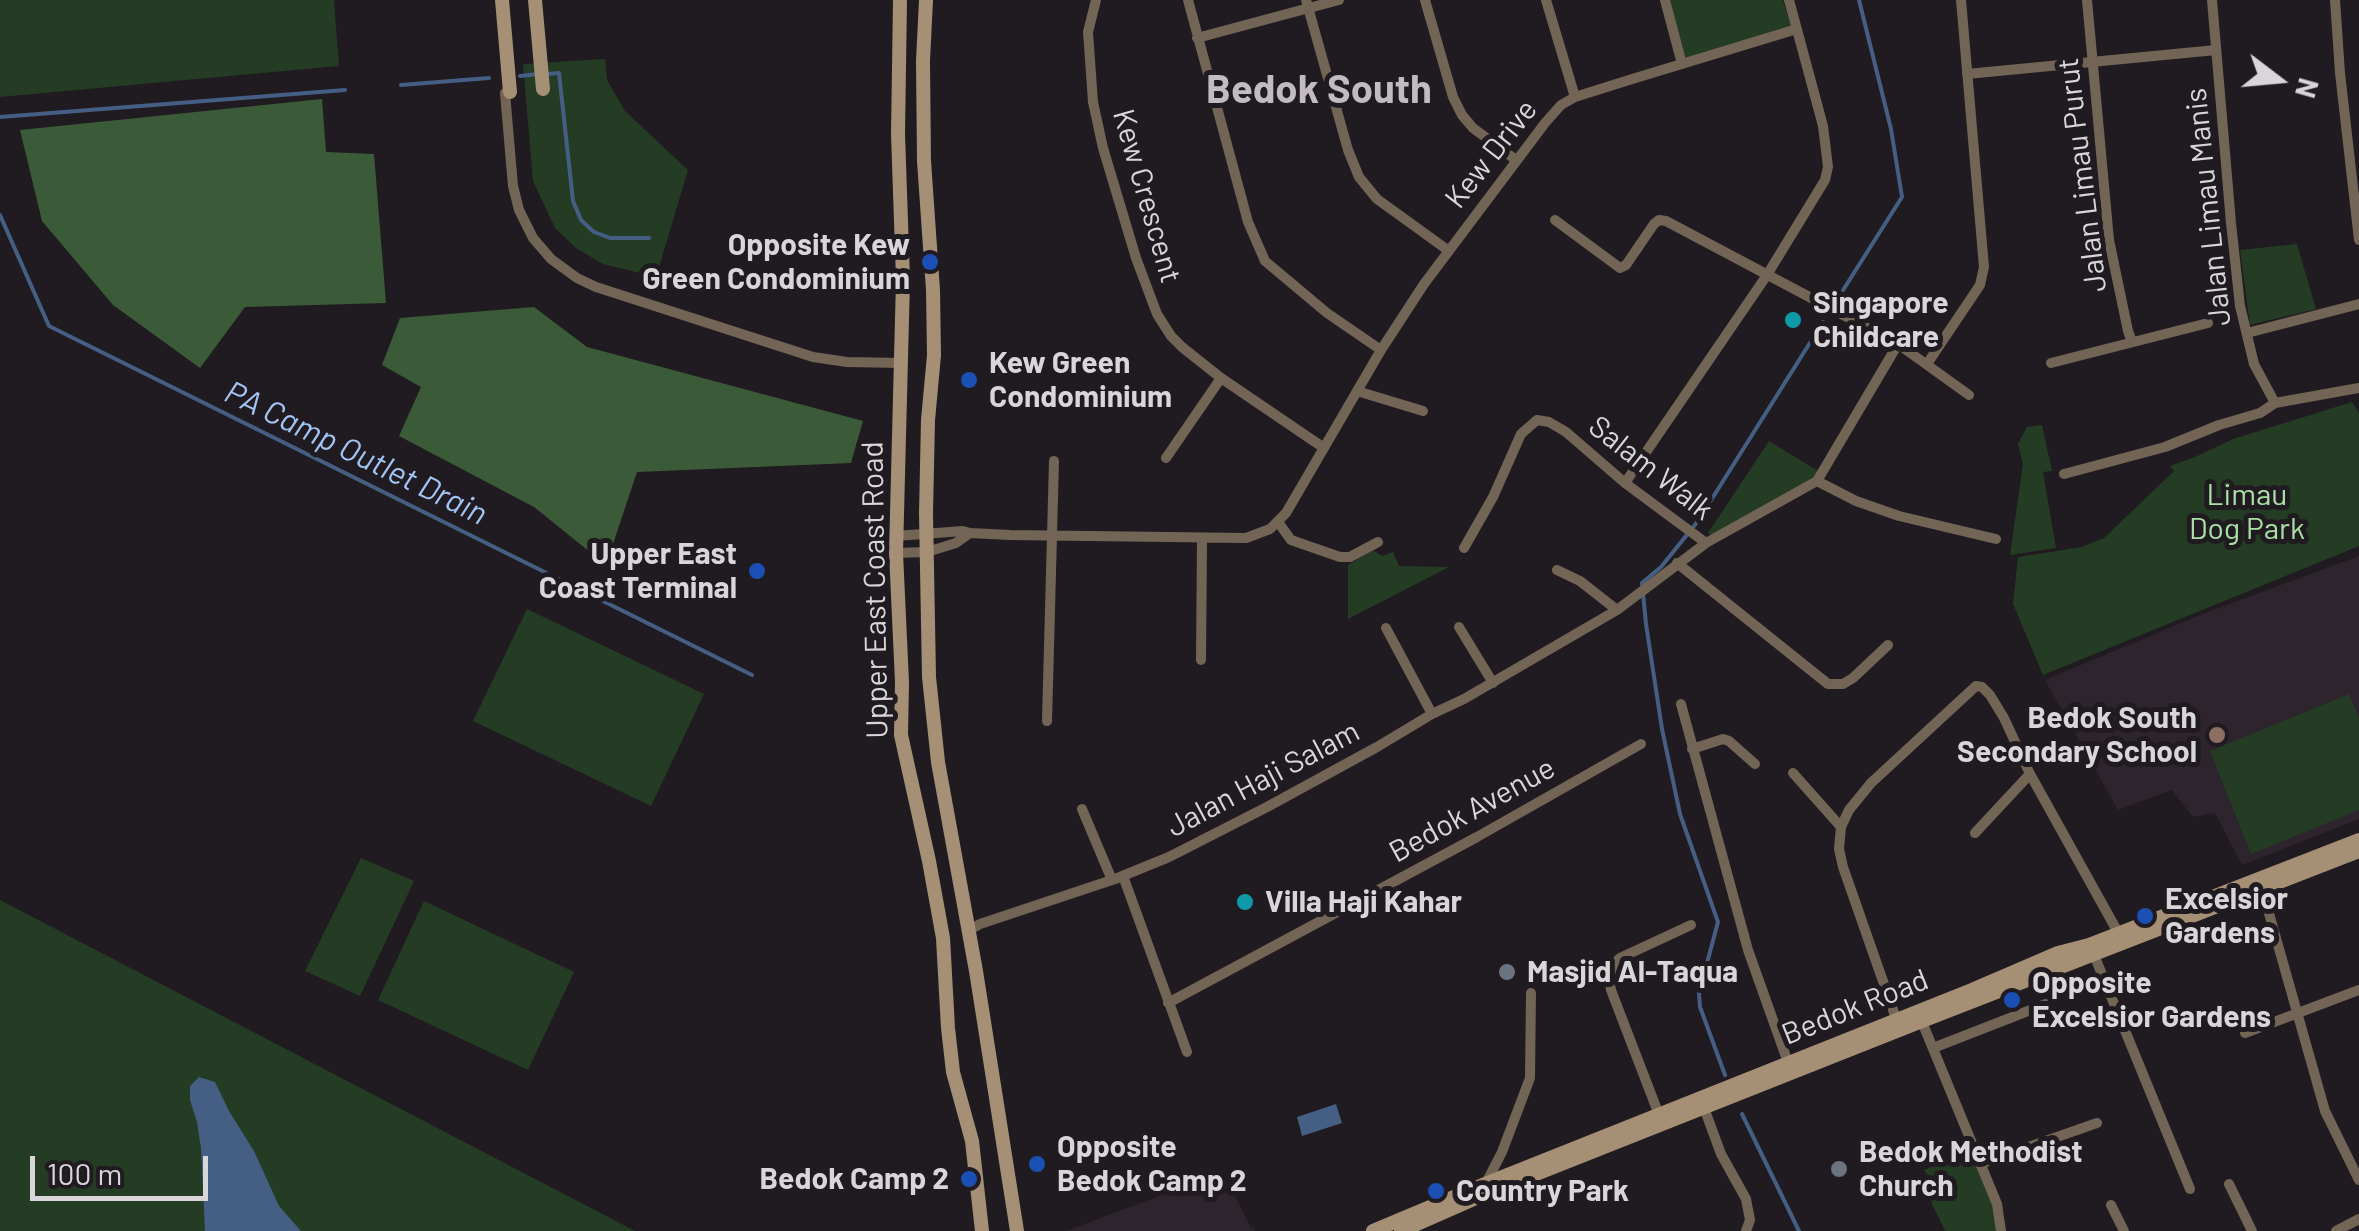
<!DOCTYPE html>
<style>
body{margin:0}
#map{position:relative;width:2359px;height:1231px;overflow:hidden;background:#201b20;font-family:Barlow,sans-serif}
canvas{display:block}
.north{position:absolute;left:2229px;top:30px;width:100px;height:100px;-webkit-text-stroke:8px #201b20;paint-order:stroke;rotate:106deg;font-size:28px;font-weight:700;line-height:40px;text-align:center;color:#d9d6d9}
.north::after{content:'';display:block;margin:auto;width:35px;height:45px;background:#d9d6d9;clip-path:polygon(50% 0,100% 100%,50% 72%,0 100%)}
.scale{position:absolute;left:30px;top:1156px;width:178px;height:45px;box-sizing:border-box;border:5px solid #d9d6d9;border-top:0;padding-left:12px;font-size:30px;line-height:35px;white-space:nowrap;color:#d9d6d9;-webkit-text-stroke:8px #201b20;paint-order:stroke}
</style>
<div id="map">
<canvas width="2359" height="1231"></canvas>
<div class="north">N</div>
<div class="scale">100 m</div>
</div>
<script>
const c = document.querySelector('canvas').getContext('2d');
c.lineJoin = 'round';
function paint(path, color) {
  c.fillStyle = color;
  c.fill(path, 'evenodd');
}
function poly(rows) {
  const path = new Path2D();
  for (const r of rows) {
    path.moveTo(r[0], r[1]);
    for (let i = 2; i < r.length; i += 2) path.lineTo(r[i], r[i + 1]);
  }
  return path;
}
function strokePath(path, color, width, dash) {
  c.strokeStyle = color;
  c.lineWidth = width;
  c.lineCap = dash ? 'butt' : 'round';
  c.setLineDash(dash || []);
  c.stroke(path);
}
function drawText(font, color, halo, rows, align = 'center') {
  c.font = font + ' Barlow,sans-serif';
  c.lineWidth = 10;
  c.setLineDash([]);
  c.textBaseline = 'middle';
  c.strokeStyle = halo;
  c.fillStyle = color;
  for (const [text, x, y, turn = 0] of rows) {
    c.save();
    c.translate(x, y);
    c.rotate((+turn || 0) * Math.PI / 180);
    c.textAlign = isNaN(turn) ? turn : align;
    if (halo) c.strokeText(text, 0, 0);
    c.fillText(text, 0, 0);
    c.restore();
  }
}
paint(poly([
 [2359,556,2359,819,2242,865,2215,813,2193,817,2172,790,2118,810,2045,680,2200,615],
 [1223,1172,1251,1228,1253,1227,1255,1231,1066,1231]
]), '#2e242d');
paint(poly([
 [0,0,334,0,339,66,0,97],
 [1670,0,1783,0,1793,34,1686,59],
 [605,59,607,80,625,111,688,170,656,277,603,264,576,248,555,228,533,181,523,64],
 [2297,244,2316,309,2250,325,2240,250],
 [2352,402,2359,413,2359,546,2043,675,2013,604,2018,557,2082,547,2104,538,2174,471,2170,466,2195,457,2233,439],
 [2042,425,2052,471,2043,472,2056,548,2010,555,2023,464,2018,444,2027,427],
 [1769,441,1818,471,1813,480,1714,537,1708,533],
 [1373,550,1382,556,1393,552,1399,566,1449,567,1348,619,1348,565],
 [527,609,704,694,651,806,473,721],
 [2349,694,2359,718,2359,810,2251,854,2210,751],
 [361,858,414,881,360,996,305,971],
 [0,900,635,1231,0,1231],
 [424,901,574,972,528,1070,378,1000],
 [1971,1150,1994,1205,1998,1231,1945,1231,1925,1189,1933,1182,1924,1170]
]), '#243c23');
paint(poly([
 [322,99,326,152,374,154,386,303,245,307,200,368,113,305,42,221,20,130],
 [534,307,587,347,863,421,851,463,637,472,606,565,534,507,399,436,421,387,382,365,400,318]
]), '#3b5b38');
paint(poly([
 [199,1077,215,1082,229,1111,254,1151,279,1206,301,1231,205,1231,201,1148,197,1122,190,1100,190,1086],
 [1336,1104,1342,1123,1302,1136,1297,1117]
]), '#455e83');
strokePath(poly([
 [547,74,559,73,573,201,581,220,594,232,610,238,649,238],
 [520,76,538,74],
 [401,85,489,78],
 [0,117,345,90],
 [0,215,49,326,752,675],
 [1833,306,1902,197,1891,129,1859,0],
 [1725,1075,1700,1007,1699,993,1718,922,1680,814,1662,729,1646,624,1642,583,1661,567,1698,521,1823,322],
 [1742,1114,1799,1231]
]), '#455e83', 4);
strokePath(poly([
 [1096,0,1088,32,1093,102,1103,148,1136,258,1157,314,1171,336,1182,347,1221,378,1324,448],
 [1188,0,1248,222,1265,261,1327,313,1381,350],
 [1306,0,1348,150,1359,177,1377,199,1449,251],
 [1425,0,1453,97,1462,115,1473,128,1516,160],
 [1546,0,1575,97],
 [1665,0,1682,64],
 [2087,0,2109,240,2128,331,2132,342],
 [2212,0,2231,223,2240,306,2254,364,2275,403],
 [2335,0,2340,73,2359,240],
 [1197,38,1339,0],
 [1967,74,2216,50],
 [505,93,513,186,519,210,533,238,551,259,577,278,596,287,813,357,847,362,901,363],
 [1555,220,1620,268,1626,265,1654,224,1659,220,1666,221,1898,344,1969,395],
 [2247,333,2359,304],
 [2051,363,2208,323],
 [1927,364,1980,285,1984,267,1961,0],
 [1357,391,1423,411],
 [1166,458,1221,378],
 [2064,474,2165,447,2219,425,2260,413,2275,403,2359,388],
 [1817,481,1856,501,1899,516,1996,539],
 [1625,483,1767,275,1825,180,1828,167,1823,126,1789,0],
 [1278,522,1291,540,1340,557,1350,557,1378,542],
 [896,536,963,531,970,533,1010,535,1246,538,1270,529,1286,513,1381,350,1424,284,1545,123,1561,105,1575,97,1629,80,1797,29],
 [1464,548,1493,497,1521,434,1537,420,1549,422,1566,432,1625,483,1706,543],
 [896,553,927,552,956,543,970,533],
 [1677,563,1828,684,1843,684,1853,678,1888,645],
 [1557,570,1580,581,1617,610],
 [1459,627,1493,683],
 [1386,628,1432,714],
 [1201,660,1202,539],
 [1681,704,1748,950,1790,1068],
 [1047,721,1054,461],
 [1692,749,1723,739,1729,741,1755,764],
 [1793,773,1841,827],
 [1082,809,1112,880],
 [1975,833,2030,774],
 [1123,876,1187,1052],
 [2261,885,2325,1111,2359,1180],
 [968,931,980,924,1115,879,1169,857,1267,807,1377,747,1432,714,1464,699,1617,610,1706,543,1817,481,1898,344],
 [2092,950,2190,1189],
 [1168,1003,1477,837,1641,744],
 [1920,1017,1997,1204,2001,1231],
 [1899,1027,1843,867,1839,849,1841,827,1849,810,1871,783,1976,686,1982,687,1990,695,2004,718,2030,774,2120,936],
 [2245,1033,2359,990],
 [1933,1048,2046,1004],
 [1703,1105,1721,1154,1746,1199,1750,1220,1746,1231],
 [1661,1120,1611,990,1609,977,1613,965,1620,958,1691,925],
 [1980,1164,2097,1123],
 [2229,1184,2252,1231],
 [1484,1187,1502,1152,1530,1078,1531,993],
 [2111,1205,2124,1231],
 [2336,1231,2359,1219]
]), '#736555', 10);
strokePath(poly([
 [502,0,510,92],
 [535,0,543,89],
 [900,0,898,134,903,280,896,553,902,682,901,735,929,861,943,938,948,1028,953,1072,972,1141,982,1231],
 [926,0,923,61,924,161,933,290,934,355,928,420,926,513,929,677,938,762,976,971,1017,1231],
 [1373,1231,1485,1184,1972,990,2058,953,2089,945,2359,840],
 [1401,1231,1478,1197,1922,1021,2359,851]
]), '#a58f75', 14);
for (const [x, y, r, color] of [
 [930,262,10,"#1a4fb4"],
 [1793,320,10,"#0f9aa8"],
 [969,380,10,"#1a4fb4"],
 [757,571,10,"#1a4fb4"],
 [2217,735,10,"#8d6e63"],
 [1245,902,10,"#0f9aa8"],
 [2145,916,10,"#1a4fb4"],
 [1507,972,10,"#6b7280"],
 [2012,1000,10,"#1a4fb4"],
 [1037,1164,10,"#1a4fb4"],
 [1839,1169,10,"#6b7280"],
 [969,1179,10,"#1a4fb4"],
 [1436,1191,10,"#1a4fb4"]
]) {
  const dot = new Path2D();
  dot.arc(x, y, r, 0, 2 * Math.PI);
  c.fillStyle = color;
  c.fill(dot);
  strokePath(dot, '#201b20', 4);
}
drawText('30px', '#d9d6d9', '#201b20', [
 ["Kew Drive",1491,154,-52],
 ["Jalan Limau Purut",2082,175,-97],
 ["Kew Crescent",1147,196,74],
 ["Jalan Limau Manis",2208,207,-96],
 ["Salam Walk",1651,468,38],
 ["Upper East Coast Road",875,590,-91],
 ["Jalan Haji Salam",1263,779,-28],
 ["Bedok Avenue",1472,810,-29],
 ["Bedok Road",1855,1007,-22]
]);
drawText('bold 30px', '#d9d6d9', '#201b20', [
 ["Opposite Kew",910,245,"right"],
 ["Green Condominium",910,279,"right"],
 ["Singapore",1813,303],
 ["Childcare",1813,337],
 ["Kew Green",989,363],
 ["Condominium",989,397],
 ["Upper East",737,554,"right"],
 ["Coast Terminal",737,588,"right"],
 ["Bedok South",2197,718,"right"],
 ["Secondary School",2197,752,"right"],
 ["Excelsior",2165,899],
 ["Gardens",2165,933],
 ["Villa Haji Kahar",1265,902],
 ["Masjid Al-Taqua",1527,972],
 ["Opposite",2032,983],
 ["Excelsior Gardens",2032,1017],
 ["Opposite",1057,1147],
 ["Bedok Camp 2",1057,1181],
 ["Bedok Methodist",1859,1152],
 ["Church",1859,1186],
 ["Bedok Camp 2",949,1179,"right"],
 ["Country Park",1456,1191]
], 'left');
drawText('30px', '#abe1a6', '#201b20', [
 ["Limau",2247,495],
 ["Dog Park",2247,529]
]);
drawText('italic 32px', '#a2c3f3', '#201b20', [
 ["PA Camp Outlet Drain",356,453,26]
]);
drawText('bold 40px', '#c2bbc1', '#201b20', [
 ["Bedok South",1319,90]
]);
</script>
